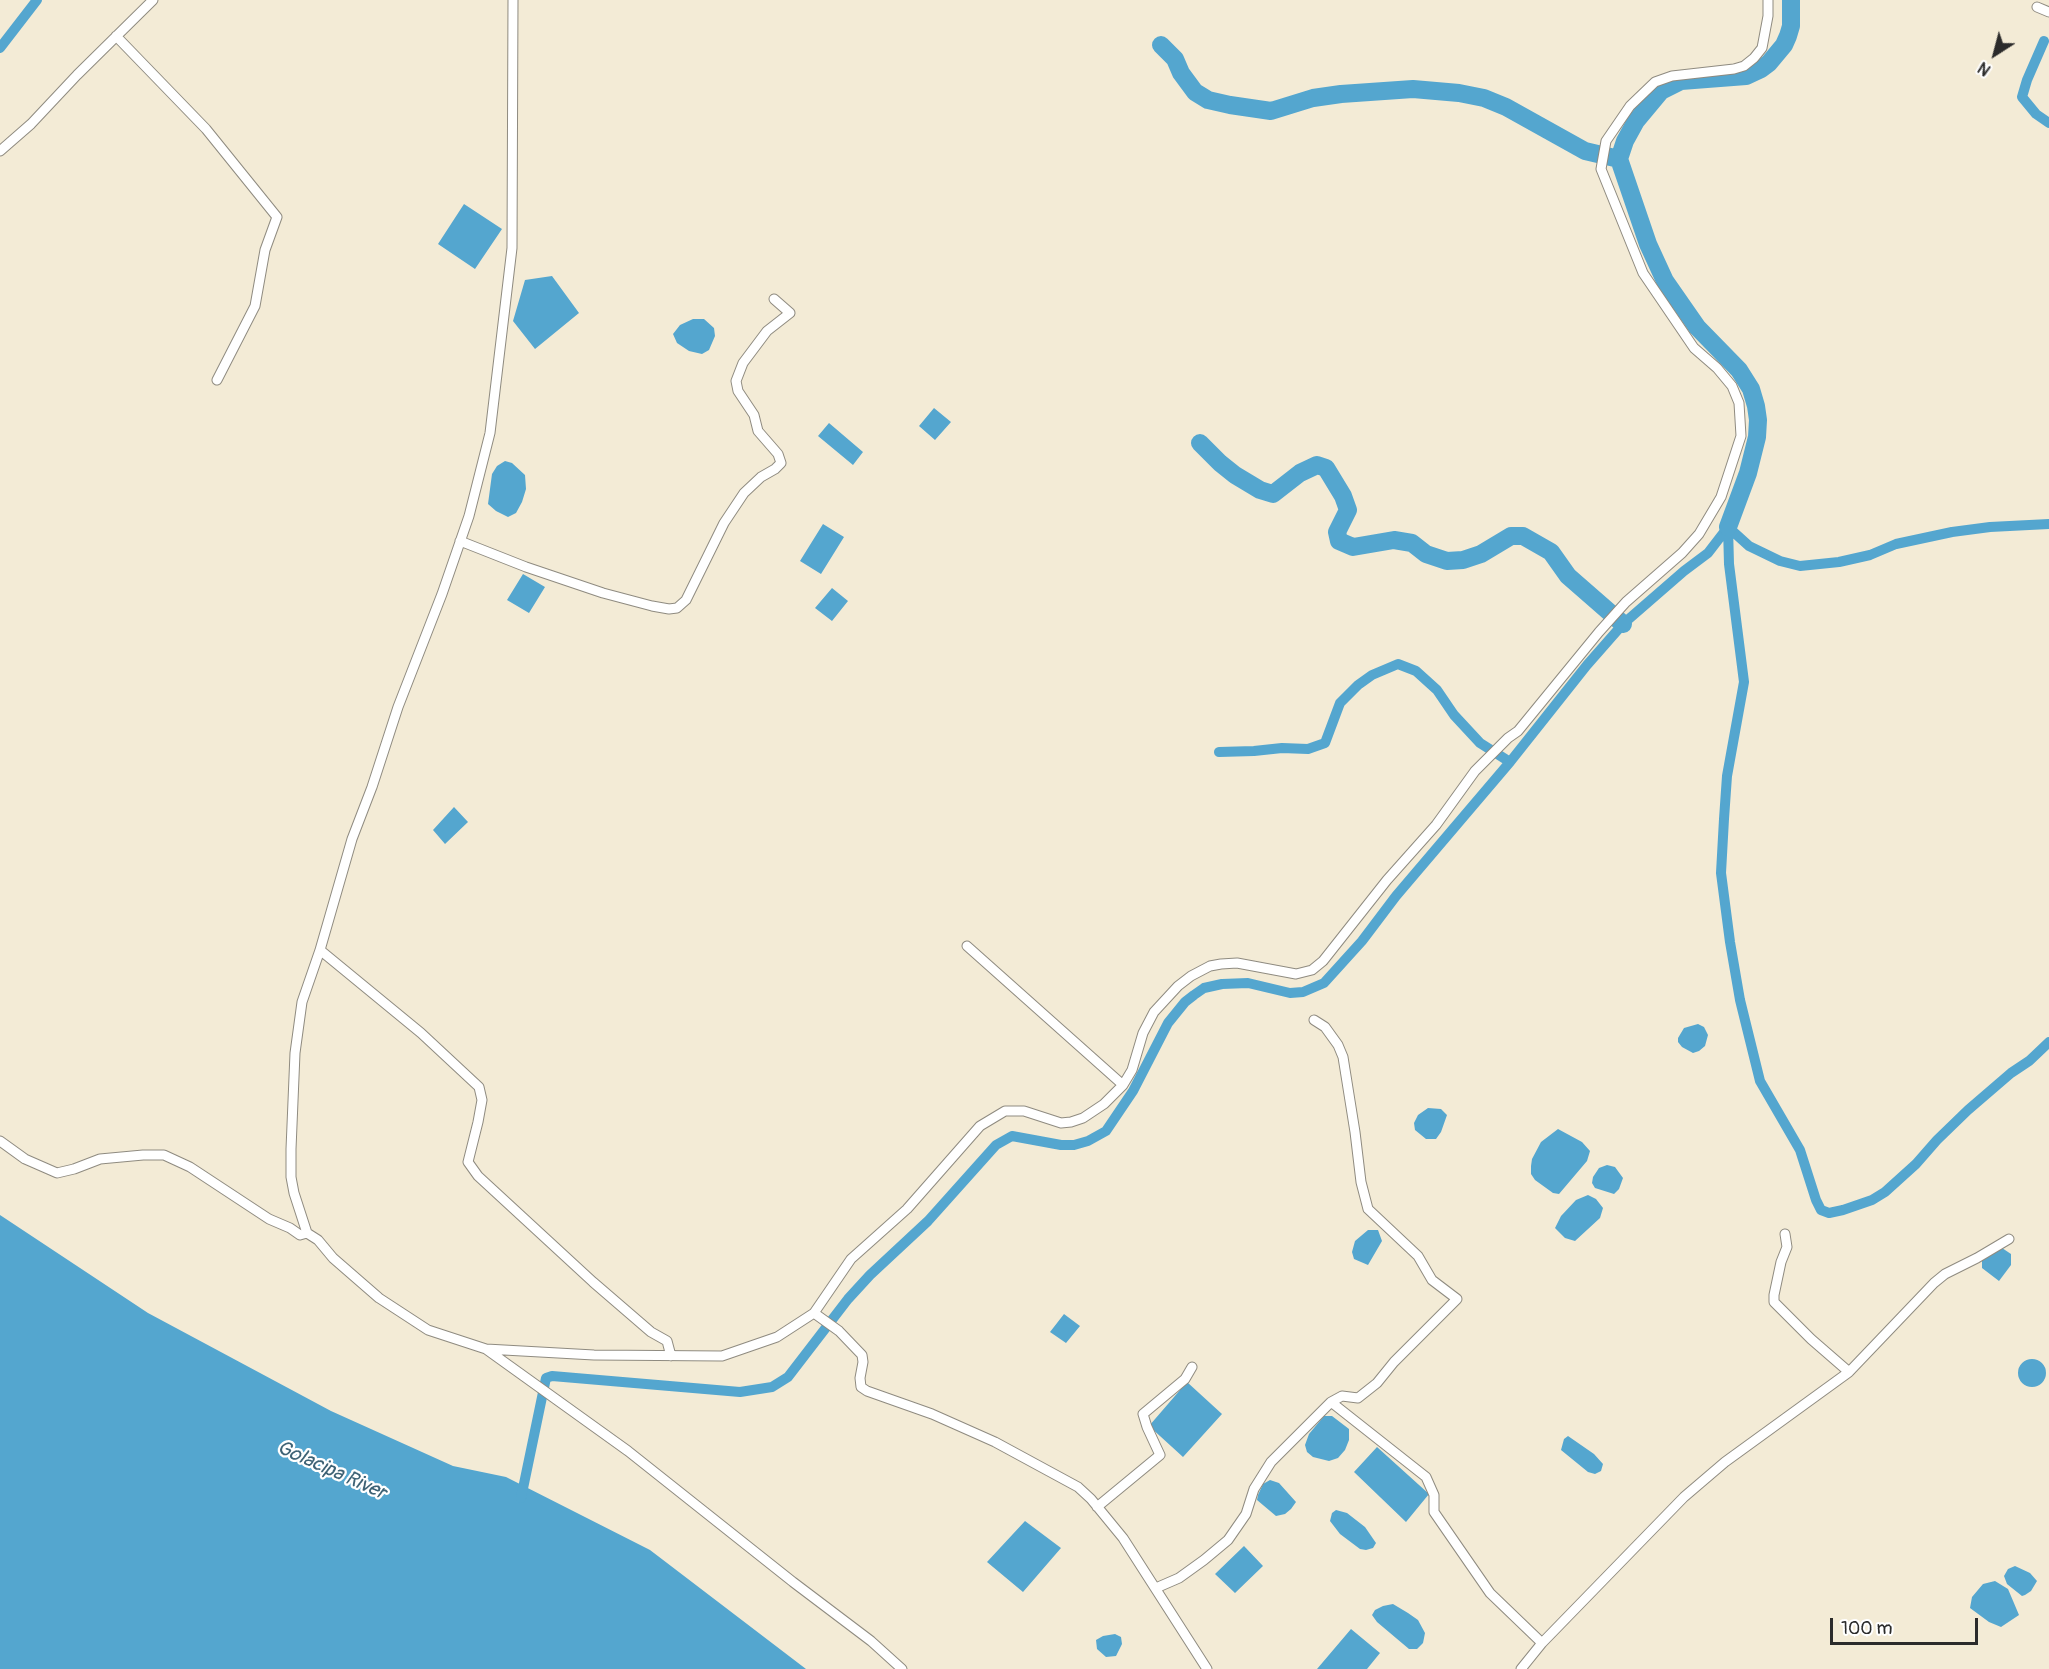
<!DOCTYPE html>
<style>
body{margin:0}
#map{position:relative;width:2049px;height:1669px;overflow:hidden;background:#f3ebd6;font-family:Pangolin,sans-serif}
canvas{display:block}
.north{position:absolute;left:1965px;top:24px;width:60px;height:60px;-webkit-text-stroke:4px #fff;paint-order:stroke;rotate:216deg;font-size:16px;font-weight:700;line-height:24px;text-align:center;color:#2b2b2b}
.north::after{content:'';display:block;margin:auto;width:21px;height:27px;background:#2b2b2b;clip-path:polygon(50% 0,100% 100%,50% 72%,0 100%)}
.scale{position:absolute;left:1830px;top:1618px;width:148px;height:27px;box-sizing:border-box;border:3px solid #2b2b2b;border-top:0;padding-left:8px;font-size:18px;line-height:21px;white-space:nowrap;color:#2b2b2b;-webkit-text-stroke:4px #fff;paint-order:stroke}
</style>
<div id="map">
<canvas width="2049" height="1669"></canvas>
<div class="north">N</div>
<div class="scale">100 m</div>
</div>
<script>
const c = document.querySelector('canvas').getContext('2d');
c.lineJoin = 'round';
function paint(path, color) {
  c.fillStyle = color;
  c.fill(path, 'evenodd');
}
function poly(rows) {
  const path = new Path2D();
  for (const r of rows) {
    if (r.length === 3) {
      path.moveTo(r[0] + r[2], r[1]);
      path.arc(r[0], r[1], r[2], 0, 2 * Math.PI);
      continue;
    }
    path.moveTo(r[0], r[1]);
    for (let i = 2; i < r.length; i += 2) path.lineTo(r[i], r[i + 1]);
  }
  return path;
}
function strokePath(path, color, width, dash) {
  c.strokeStyle = color;
  c.lineWidth = width;
  c.lineCap = dash ? 'butt' : 'round';
  c.setLineDash(dash || []);
  c.stroke(path);
}
function drawText(font, color, halo, rows, align = 'center') {
  c.font = font + ' Pangolin,sans-serif';
  c.lineWidth = 4.5;
  c.setLineDash([]);
  c.textBaseline = 'middle';
  c.strokeStyle = halo;
  c.fillStyle = color;
  for (const [text, x, y, turn = 0] of rows) {
    c.save();
    c.translate(x, y);
    c.rotate((+turn || 0) * Math.PI / 180);
    c.textAlign = isNaN(turn) ? turn : align;
    if (halo) c.strokeText(text, 0, 0);
    c.fillText(text, 0, 0);
    c.restore();
  }
}
paint(poly([
 [464,204,502,229,475,269,438,244],
 [552,276,579,313,535,349,513,321,525,280],
 [693,319,704,319,714,328,715,336,709,350,702,354,689,351,677,343,673,334,680,325],
 [934,408,951,422,935,440,919,426],
 [829,423,863,452,853,465,818,436],
 [505,461,512,463,525,475,526,489,522,502,516,513,508,517,496,511,488,504,492,474,497,466],
 [823,524,844,537,821,574,800,561],
 [523,574,545,587,529,613,507,600],
 [832,588,848,601,832,621,815,608],
 [454,807,468,822,445,844,433,830],
 [1698,1024,1704,1027,1708,1035,1705,1046,1699,1051,1693,1053,1682,1047,1678,1042,1678,1038,1684,1028],
 [1428,1108,1441,1109,1447,1115,1441,1132,1436,1139,1426,1139,1415,1130,1414,1123,1418,1115],
 [1558,1129,1582,1142,1590,1151,1587,1161,1559,1194,1553,1193,1535,1180,1531,1174,1531,1166,1532,1159,1541,1142],
 [1607,1165,1615,1167,1623,1178,1619,1189,1614,1194,1595,1188,1592,1183,1593,1177,1599,1168],
 [1588,1195,1596,1199,1603,1208,1600,1218,1575,1241,1565,1238,1555,1228,1561,1216,1576,1200],
 [0,1215,148,1313,331,1411,453,1466,506,1477,650,1550,806,1669,0,1669],
 [1368,1230,1378,1230,1382,1241,1368,1265,1354,1259,1352,1252,1355,1241],
 [1999,1246,2011,1254,2011,1265,1999,1281,1982,1268,1982,1260],
 [1064,1314,1080,1326,1066,1343,1050,1332],
 [2032,1373,14],
 [1187,1382,1222,1414,1183,1457,1149,1426],
 [1324,1416,1332,1416,1349,1429,1349,1440,1345,1450,1338,1458,1329,1461,1313,1457,1307,1452,1305,1445,1309,1434],
 [1568,1436,1594,1454,1603,1464,1601,1471,1595,1474,1588,1472,1561,1450,1564,1439],
 [1377,1447,1429,1494,1406,1522,1354,1472],
 [1270,1480,1279,1483,1296,1502,1291,1509,1285,1514,1276,1516,1257,1500,1258,1495,1263,1484],
 [1336,1510,1347,1513,1365,1527,1376,1543,1373,1548,1366,1550,1360,1549,1340,1534,1330,1521,1332,1513],
 [1025,1521,1061,1548,1023,1592,987,1562],
 [1244,1546,1263,1566,1235,1593,1215,1574],
 [2015,1566,2030,1573,2037,1581,2031,1591,2025,1595,2022,1596,2007,1584,2004,1576,2008,1569],
 [1995,1581,2008,1589,2019,1615,2001,1627,1989,1622,1970,1608,1972,1597,1983,1584],
 [1393,1604,1408,1613,1418,1620,1425,1633,1423,1643,1417,1649,1409,1649,1377,1622,1372,1615,1375,1610,1383,1606],
 [1351,1629,1380,1653,1367,1669,1317,1669],
 [1115,1634,1121,1637,1122,1644,1116,1656,1106,1657,1097,1649,1096,1640,1103,1636]
]), '#54a6cf');
strokePath(poly([
 [2044,41,2027,80,2022,97,2036,114,2049,123],
 [0,48,37,0],
 [1728,527,1729,564,1744,682,1727,776,1724,819,1721,873,1730,942,1740,1000,1760,1081,1800,1150,1816,1200,1821,1210,1829,1213,1843,1210,1872,1200,1885,1192,1916,1164,1937,1140,1968,1110,2011,1073,2029,1061,2049,1042],
 [1219,752,1254,751,1282,748,1308,749,1325,743,1340,703,1358,685,1372,675,1398,664,1416,671,1437,690,1454,715,1480,743,1510,762],
 [521,1498,546,1378,552,1376,740,1392,772,1387,788,1377,848,1299,870,1275,928,1221,996,1145,1012,1136,1061,1145,1074,1145,1088,1141,1106,1131,1133,1091,1168,1023,1185,1002,1194,995,1204,988,1222,984,1248,983,1290,993,1303,992,1324,983,1362,941,1396,896,1510,762,1587,665,1623,624,1684,571,1708,553,1728,527,1749,546,1780,561,1800,566,1839,562,1870,555,1896,544,1952,532,1990,527,2049,524]
]), '#54a6cf', 10);
strokePath(poly([
 [1161,45,1175,59,1181,73,1195,92,1208,100,1230,105,1271,111,1313,98,1341,94,1413,89,1459,93,1484,98,1506,107,1585,151,1619,159],
 [1200,443,1220,463,1235,475,1260,490,1273,494,1300,473,1317,465,1326,468,1343,496,1348,510,1337,532,1339,541,1353,547,1394,540,1412,543,1426,554,1447,561,1463,560,1481,554,1511,536,1523,536,1551,552,1568,576,1623,624],
 [1728,527,1748,473,1757,437,1758,420,1756,406,1751,389,1739,370,1697,327,1665,281,1648,244,1619,159,1625,141,1636,121,1661,91,1681,81,1746,76,1761,69,1769,63,1784,45,1788,36,1791,26,1791,0]
]), '#54a6cf', 18);
const minor = poly([
 [513,0,512,248,490,433,469,516,442,594,398,707,372,787,352,839,320,950,302,1002,295,1053,291,1149,291,1177,294,1193,307,1233,318,1240,333,1258,379,1298,428,1330,486,1349,628,1451,793,1582,871,1641,902,1669],
 [2037,7,2049,12],
 [116,36,206,129,277,217,265,250,255,306,217,380],
 [0,151,31,124,77,75,153,0],
 [460,541,526,567,603,593,652,606,669,609,677,608,686,600,724,523,744,493,761,477,775,469,781,463,778,454,758,431,754,415,738,391,736,381,743,363,767,331,790,313,774,299],
 [967,946,1123,1085],
 [320,950,421,1033,479,1087,482,1100,478,1122,468,1162,478,1176,593,1282,651,1332,667,1341,671,1356],
 [0,1141,25,1159,57,1173,74,1169,100,1159,143,1155,164,1155,190,1167,269,1219,290,1228,300,1235,307,1233],
 [1785,1234,1787,1247,1781,1262,1774,1295,1774,1302,1811,1339,1849,1372],
 [814,1313,839,1331,862,1355,863,1362,860,1378,861,1387,867,1391,932,1414,995,1442,1078,1487,1091,1499,1123,1538,1207,1669],
 [486,1349,594,1355,722,1356,777,1337,814,1313,851,1259,907,1209,980,1126,1005,1111,1024,1111,1061,1123,1071,1122,1083,1118,1104,1104,1123,1085,1132,1070,1143,1033,1154,1012,1178,986,1191,976,1210,966,1221,964,1237,963,1296,974,1312,970,1323,961,1387,880,1436,825,1475,771,1508,738,1518,731,1599,632,1626,602,1682,553,1699,534,1721,497,1741,436,1739,403,1732,386,1717,368,1694,348,1643,273,1601,169,1606,141,1630,106,1655,82,1672,76,1734,69,1744,66,1754,58,1762,48,1768,16,1768,0],
 [1331,1402,1426,1477,1434,1495,1434,1512,1490,1593,1542,1643],
 [1097,1507,1160,1455,1147,1427,1143,1414,1185,1379,1192,1367],
 [1156,1588,1179,1578,1204,1560,1228,1540,1246,1514,1254,1489,1271,1462,1331,1402,1342,1396,1358,1398,1377,1383,1394,1362,1457,1299,1432,1280,1418,1256,1368,1209,1361,1182,1355,1132,1343,1057,1338,1045,1325,1027,1314,1020],
 [1521,1669,1542,1643,1684,1497,1725,1462,1849,1372,1934,1283,1945,1274,1977,1258,2009,1239]
]);
strokePath(minor, '#8f8b80', 11);
strokePath(minor, '#fff', 9);
drawText('italic 20px', '#3d6275', '#fff', [
 ["Golacipa River",331,1471,24]
]);
</script>
